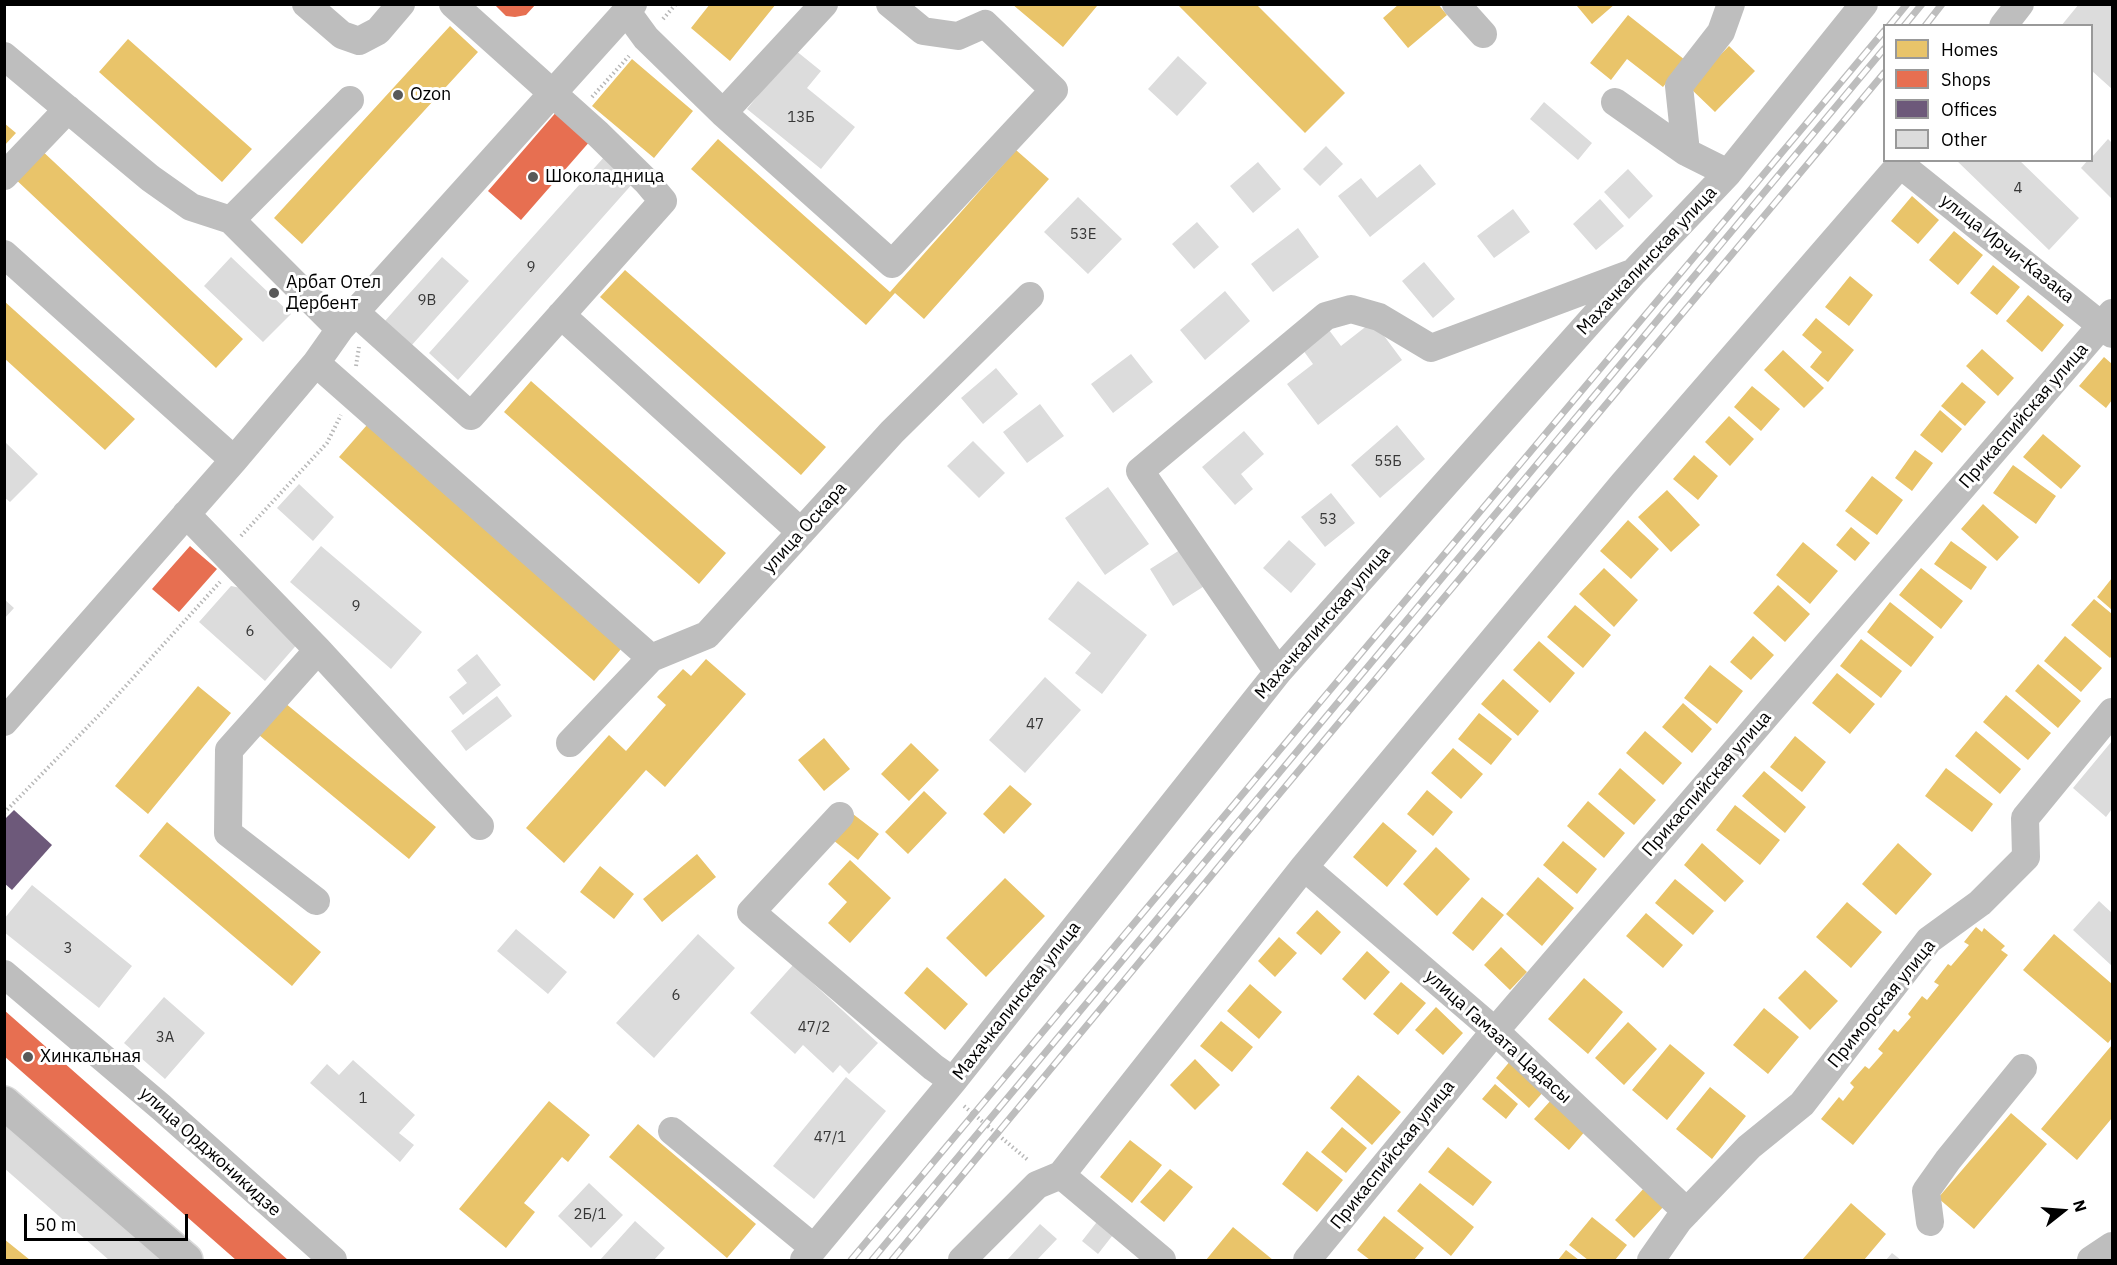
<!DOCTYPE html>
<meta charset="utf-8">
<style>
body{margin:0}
#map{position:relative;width:2117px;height:1265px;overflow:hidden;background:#fff;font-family:"IBM Plex Sans",sans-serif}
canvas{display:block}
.frame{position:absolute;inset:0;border:6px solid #000;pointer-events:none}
.legend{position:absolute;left:1883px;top:24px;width:210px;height:138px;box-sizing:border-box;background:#fff;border:2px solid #999;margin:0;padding:8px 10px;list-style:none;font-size:18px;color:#000}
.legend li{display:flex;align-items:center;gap:12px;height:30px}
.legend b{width:30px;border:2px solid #999}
.north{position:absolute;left:2033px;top:1181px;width:60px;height:60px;-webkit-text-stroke:4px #fff;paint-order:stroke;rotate:73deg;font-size:16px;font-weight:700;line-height:24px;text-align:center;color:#000}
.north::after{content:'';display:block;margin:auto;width:21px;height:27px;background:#000;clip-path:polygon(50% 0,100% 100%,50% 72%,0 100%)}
.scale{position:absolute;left:24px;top:1214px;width:164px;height:27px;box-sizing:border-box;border:3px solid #000;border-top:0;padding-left:8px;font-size:18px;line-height:21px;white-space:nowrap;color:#000;-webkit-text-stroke:4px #fff;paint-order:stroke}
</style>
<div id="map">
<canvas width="2117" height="1265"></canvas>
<div class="frame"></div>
<ul class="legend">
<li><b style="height:16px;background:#e9c46a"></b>Homes</li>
<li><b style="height:16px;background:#e76f51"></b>Shops</li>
<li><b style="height:16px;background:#6d597a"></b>Offices</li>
<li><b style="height:16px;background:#dcdcdc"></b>Other</li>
</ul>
<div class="north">N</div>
<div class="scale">50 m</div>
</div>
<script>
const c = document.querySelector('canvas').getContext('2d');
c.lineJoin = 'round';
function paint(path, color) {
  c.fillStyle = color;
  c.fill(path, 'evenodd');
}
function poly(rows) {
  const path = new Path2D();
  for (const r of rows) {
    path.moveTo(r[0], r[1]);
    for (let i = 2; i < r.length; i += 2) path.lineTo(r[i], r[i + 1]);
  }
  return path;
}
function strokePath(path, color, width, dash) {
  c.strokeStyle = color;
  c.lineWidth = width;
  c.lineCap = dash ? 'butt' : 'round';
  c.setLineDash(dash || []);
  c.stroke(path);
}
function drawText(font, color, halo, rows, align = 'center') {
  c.font = font + ' "IBM Plex Sans",sans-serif';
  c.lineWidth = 6;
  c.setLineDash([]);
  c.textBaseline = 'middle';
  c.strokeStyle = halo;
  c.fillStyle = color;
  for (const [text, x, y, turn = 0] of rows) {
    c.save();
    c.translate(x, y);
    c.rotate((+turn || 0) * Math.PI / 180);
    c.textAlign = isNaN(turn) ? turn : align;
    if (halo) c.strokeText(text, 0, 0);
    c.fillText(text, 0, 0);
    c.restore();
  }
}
paint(poly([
 [710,4,776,4,730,61,691,28],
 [1012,4,1095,4,1097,6,1063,47],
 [1177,4,1256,4,1345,93,1305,133],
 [1399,4,1438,4,1447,15,1408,48,1383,18],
 [1579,4,1615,4,1592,24,1577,6],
 [1628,15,1685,60,1663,87,1627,59,1611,80,1590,63],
 [450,26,478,52,302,244,274,218],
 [128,39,252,149,222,182,99,72],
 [1729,46,1755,71,1715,112,1689,87],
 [632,59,693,111,654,158,592,106],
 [4,123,16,133,4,146],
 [718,139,890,292,1016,150,1049,179,924,319,895,293,866,325,691,169],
 [38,147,243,339,216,368,11,175],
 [1912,196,1939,220,1918,244,1891,221],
 [1954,231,1983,255,1958,285,1929,260],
 [1993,265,2020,287,1997,315,1970,293],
 [625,270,826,447,801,475,600,297],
 [1850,276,1873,295,1849,326,1825,307],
 [2028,295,2064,325,2042,352,2006,321],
 [4,301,135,419,105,450,4,358],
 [1816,318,1854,350,1828,382,1810,367,1822,352,1802,335],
 [1982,349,2014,378,1998,396,1966,366],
 [1783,350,1824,388,1804,408,1764,370],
 [2104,357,2112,364,2112,400,2106,408,2079,386],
 [531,381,726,553,699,584,504,412],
 [1962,382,1986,402,1965,426,1941,406],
 [1752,386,1780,409,1761,431,1734,407],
 [1940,410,1962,429,1942,453,1920,435],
 [1729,416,1754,439,1730,466,1705,442],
 [367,425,621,649,594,681,339,457],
 [2043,434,2081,466,2061,489,2023,457],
 [1915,450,1933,463,1912,491,1895,478],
 [1694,455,1718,476,1698,500,1673,479],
 [2013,465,2056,496,2036,524,1993,493],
 [1872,476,1903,500,1877,535,1845,511],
 [1667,490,1700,525,1671,552,1638,517],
 [1983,504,2019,537,1997,561,1961,529],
 [1628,520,1659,549,1631,579,1600,551],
 [1851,527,1870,543,1855,561,1836,545],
 [1951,541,1987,567,1971,590,1934,564],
 [1803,542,1838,571,1810,604,1776,575],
 [1604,568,1638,600,1614,627,1579,594],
 [1921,568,1963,601,1941,629,1899,595],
 [2112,578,2112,610,2097,597],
 [1778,585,1810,614,1785,642,1753,613],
 [2094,599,2112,614,2112,656,2110,658,2071,625],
 [1890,602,1934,637,1911,667,1867,632],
 [1575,605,1611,635,1583,668,1547,637],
 [1753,636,1774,655,1751,680,1730,662],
 [2065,636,2102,668,2081,692,2044,661],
 [1861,639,1902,671,1881,698,1840,666],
 [1539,641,1575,673,1550,703,1513,670],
 [706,659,746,694,665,787,646,770,564,863,526,828,609,735,626,751,666,705,657,697,683,669,691,676],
 [2038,664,2081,701,2058,728,2015,691],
 [1710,665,1743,691,1717,724,1684,698],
 [1837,673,1875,704,1850,734,1812,703],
 [1503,679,1539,711,1518,736,1481,704],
 [198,686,231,713,148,814,115,786],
 [2006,695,2051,733,2028,760,1983,722],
 [285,703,436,827,409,859,259,735],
 [1683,703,1712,729,1692,753,1662,727],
 [1479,713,1512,739,1491,765,1458,739],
 [1645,731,1682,763,1663,785,1626,753],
 [1976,731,2021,769,2000,794,1955,756],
 [1795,736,1826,762,1802,792,1770,767],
 [824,738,850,769,824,791,798,760],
 [911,743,939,770,909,801,881,774],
 [1453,748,1483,774,1461,799,1431,773],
 [1620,768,1656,800,1634,825,1598,794],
 [1946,768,1993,804,1972,832,1925,796],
 [1764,771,1806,807,1785,833,1742,796],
 [1010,785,1032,804,1004,834,983,814],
 [1427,790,1453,812,1433,836,1407,814],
 [924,791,947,813,908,854,885,832],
 [1588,801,1625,833,1604,858,1567,826],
 [1735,805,1780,840,1760,865,1716,830],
 [853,814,879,834,858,860,833,840],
 [167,822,321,952,292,986,139,856],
 [1383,822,1417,851,1387,887,1353,857],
 [1563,841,1597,869,1577,894,1543,865],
 [1702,843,1744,881,1725,902,1684,865],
 [1898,843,1932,874,1896,915,1862,884],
 [1436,847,1470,879,1437,916,1403,884],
 [697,854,716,877,662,922,643,899],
 [850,860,891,898,850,943,828,923,847,902,828,884],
 [600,866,634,894,614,919,580,892],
 [1538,877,1574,908,1542,946,1506,914],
 [1005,878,1045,916,986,977,946,938],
 [1675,879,1714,911,1693,935,1655,903],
 [1482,897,1504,915,1473,951,1452,933],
 [1847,902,1882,932,1851,968,1816,937],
 [1317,910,1341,932,1321,955,1296,933],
 [1646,913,1683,945,1663,968,1626,936],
 [1976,927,1982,932,1984,928,2005,946,2001,950,2008,955,1853,1145,1821,1119,1839,1097,1843,1101,1854,1087,1850,1083,1865,1066,1869,1069,1883,1053,1878,1049,1894,1029,1898,1032,1911,1017,1908,1014,1922,996,1927,1000,1939,985,1934,982,1948,964,1951,966,1969,945,1964,942],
 [2054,934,2112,984,2112,1038,2108,1043,2023,970],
 [1279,937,1297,953,1275,977,1258,961],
 [1501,947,1527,972,1510,990,1484,965],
 [1367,951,1390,972,1365,1000,1342,979],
 [927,967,968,1004,945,1030,904,993],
 [1805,970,1838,1001,1810,1030,1778,998],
 [1584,978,1623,1012,1588,1054,1548,1019],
 [1401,982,1426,1003,1398,1035,1373,1014],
 [1250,984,1282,1012,1259,1039,1227,1011],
 [1436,1007,1463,1033,1443,1055,1415,1030],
 [1764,1008,1799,1037,1768,1074,1733,1045],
 [1221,1021,1253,1047,1232,1072,1200,1046],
 [1628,1022,1657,1049,1624,1085,1595,1058],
 [1670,1044,1705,1073,1667,1120,1632,1090],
 [2112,1045,2112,1118,2077,1160,2041,1129],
 [1195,1059,1220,1085,1195,1110,1170,1085],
 [1511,1060,1545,1090,1529,1108,1496,1078],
 [1358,1075,1401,1112,1372,1145,1330,1108],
 [1495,1084,1518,1104,1506,1119,1482,1099],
 [1710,1087,1746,1116,1712,1159,1676,1129],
 [1552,1099,1587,1129,1569,1150,1534,1119],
 [549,1101,590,1135,568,1162,562,1157,524,1203,535,1212,506,1248,459,1209],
 [2011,1113,2047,1144,1974,1229,1938,1198],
 [638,1124,756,1224,727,1258,609,1157],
 [1342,1127,1367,1148,1346,1173,1321,1152],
 [1130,1140,1162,1165,1132,1203,1100,1177],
 [1448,1147,1492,1182,1473,1206,1428,1172],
 [1307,1151,1343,1180,1317,1212,1282,1184],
 [1170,1169,1193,1187,1164,1222,1140,1202],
 [1420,1183,1474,1227,1451,1256,1397,1211],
 [1645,1187,1665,1205,1634,1238,1615,1220],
 [1851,1203,1886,1234,1864,1260,1802,1260],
 [1384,1216,1424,1248,1414,1260,1370,1260,1357,1250],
 [1592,1217,1627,1245,1615,1260,1588,1260,1569,1245],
 [1233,1227,1273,1260,1206,1260],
 [4,1239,30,1260,4,1260],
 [1566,1250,1579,1260,1558,1260]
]), '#e9c46a');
paint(poly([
 [494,4,536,4,526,15,515,17,506,16],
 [558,110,591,140,521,220,488,191],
 [190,546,217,569,179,612,152,589],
 [4,1010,288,1260,236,1260,4,1056]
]), '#e76f51');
paint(poly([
 [14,810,52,845,12,890,4,883,4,820]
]), '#6d597a');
paint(poly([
 [2079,4,2112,4,2112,89,2092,71,2092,26,2061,26],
 [795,50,821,71,807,88,855,127,821,169,747,109],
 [1178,56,1207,83,1177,116,1148,89],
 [1544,102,1592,143,1578,160,1530,119],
 [2108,139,2112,143,2112,199,2081,168,2088,160,2092,160,2092,157],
 [1326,146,1343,164,1320,186,1303,169],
 [605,156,634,182,458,380,429,353],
 [1956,160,2019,160,2079,218,2049,250],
 [1258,162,1281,189,1253,213,1230,186],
 [1420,164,1436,184,1370,237,1338,196,1361,178,1377,198],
 [1628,169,1653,196,1629,219,1604,192],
 [1078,197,1122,239,1088,274,1044,232],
 [1600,199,1624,226,1596,250,1573,224],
 [1513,209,1530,232,1494,258,1477,236],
 [1197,222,1219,247,1194,269,1172,244],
 [1298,228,1319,257,1273,292,1251,264],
 [231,257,291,314,263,342,204,286],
 [442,257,469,281,411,346,384,322],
 [1424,262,1455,299,1433,318,1402,281],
 [1225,291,1250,321,1205,360,1180,330],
 [1373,321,1402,360,1318,425,1287,384,1313,364,1303,350,1329,330,1341,346],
 [1131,354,1153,382,1113,413,1091,384],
 [996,368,1018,394,983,424,961,398],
 [1040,404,1064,436,1027,463,1003,432],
 [1397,425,1425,459,1380,498,1351,465],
 [1244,431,1264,454,1241,474,1253,489,1235,505,1202,467],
 [4,441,38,474,10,502,4,497],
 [973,441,1005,473,979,498,947,466],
 [299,484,334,517,313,541,277,508],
 [1108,487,1149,544,1105,575,1065,518],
 [1331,493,1355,523,1325,547,1301,517],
 [1289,540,1316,564,1291,593,1263,568],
 [321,546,422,632,391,669,290,582],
 [1183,548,1206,585,1173,606,1150,569],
 [1078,581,1147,635,1102,694,1075,673,1091,653,1048,619],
 [231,586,241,588,300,641,265,681,199,622],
 [4,599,14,608,4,619],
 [477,654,501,685,463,715,449,697,467,683,457,670],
 [1045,677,1081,710,1025,773,989,740],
 [497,696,512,716,466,751,451,731],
 [2112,741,2112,809,2106,817,2073,788],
 [32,885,132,966,99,1008,4,932,4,919],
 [2099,901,2112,913,2112,966,2073,930],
 [516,929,567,972,548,994,497,951],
 [698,934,735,968,654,1058,616,1023],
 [793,965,878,1043,849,1074,840,1065,833,1073,803,1045,795,1054,750,1013],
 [164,997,205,1033,165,1079,124,1043],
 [353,1060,415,1115,399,1133,414,1145,400,1162,310,1083,327,1064,339,1075],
 [846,1077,886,1111,814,1199,773,1166],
 [4,1120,163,1260,109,1260,4,1168],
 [589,1183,623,1215,591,1248,558,1216],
 [1100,1218,1116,1231,1098,1254,1082,1241],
 [635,1221,665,1248,654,1260,600,1260],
 [1040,1224,1057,1239,1037,1260,1007,1260],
 [1892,1253,1901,1260,1886,1260]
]), '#dcdcdc');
const major = poly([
 [4,1103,186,1260]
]);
strokePath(major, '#dbdbdb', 36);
strokePath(poly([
 [663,19,676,4],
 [592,97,629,56],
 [356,366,359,347],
 [241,536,327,443,341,415],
 [4,813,104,710,220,582],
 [964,1106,1029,1161]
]), '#b8b8b8', 4, [1.5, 3]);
strokePath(poly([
 [306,4,342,35,359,41,378,31,401,4],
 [1456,4,1483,34],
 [627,12,646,38,723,113,892,264,1054,90,985,24,958,36,923,31,890,4],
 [2003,26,2020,4],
 [4,56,150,178,191,207,231,220],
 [1615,102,1686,152,1728,173],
 [723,113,824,4],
 [1686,152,1679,86,1721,32,1731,4],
 [1901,165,2112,334],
 [4,176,68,109],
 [4,254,234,460],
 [356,313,471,416,663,201,647,182,598,134,453,4],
 [561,315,801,532],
 [340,329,231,220,350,100],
 [316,363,651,658],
 [186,514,318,650,480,826],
 [1278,672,1140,471,1326,316,1351,309,1379,317,1431,348,1629,274],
 [4,722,234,460,316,363,340,329,633,4],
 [570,743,651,658,707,635,892,432,1030,296],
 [840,816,751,912,933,1067,953,1081],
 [1304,867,1495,1031,1687,1212],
 [316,901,228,833,229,750,318,650],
 [4,974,161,1107,333,1260],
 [672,1131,814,1248],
 [1061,1175,1162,1260],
 [1930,1222,1926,1191,1948,1160,2023,1068],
 [804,1260,953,1081,1278,672,1634,272,1728,173,1864,4],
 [962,1260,1037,1185,1061,1175,1304,867,1623,484,1904,160],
 [1307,1260,1495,1031,2112,313],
 [1651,1260,1679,1220,1749,1147,1802,1104,1929,940,1980,903,2026,857,2025,818,2112,712],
 [2091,1260,2112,1246]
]), '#bebebe', 28);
strokePath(major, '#bdbdbd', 33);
const rail = poly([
 [1889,26,1907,4],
 [1904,26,1922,4],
 [1925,26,1942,4],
 [851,1260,1884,31],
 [872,1260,1884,49],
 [892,1260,1270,805,1884,73]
]);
strokePath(rail, '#bdbdbd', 7);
strokePath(rail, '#fff', 4.5, [14]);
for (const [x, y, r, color] of [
 [398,95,6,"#595959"],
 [533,177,6,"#595959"],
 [274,293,6,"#595959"],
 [28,1057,6,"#595959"]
]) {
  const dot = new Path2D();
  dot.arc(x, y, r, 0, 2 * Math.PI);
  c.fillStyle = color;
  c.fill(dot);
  strokePath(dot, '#fff', 2);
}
drawText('15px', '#373737', null, [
 ["13Б",801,118],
 ["4",2018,189],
 ["53Е",1083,235],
 ["9",531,268],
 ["9В",427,301],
 ["55Б",1388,462],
 ["53",1328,520],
 ["9",356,607],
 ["6",250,632],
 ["47",1035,725],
 ["3",68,949],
 ["6",676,996],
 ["47/2",814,1028],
 ["3А",165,1038],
 ["1",363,1099],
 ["47/1",830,1138],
 ["2Б/1",590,1215]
]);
drawText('18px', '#000', '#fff', [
 ["Ozon",410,95],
 ["Шоколадница",545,177],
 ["Арбат Отел",286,283],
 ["Дербент",286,304],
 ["Хинкальная",40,1057]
], 'left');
drawText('18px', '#000', '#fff', [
 ["улица Ирчи-Казака",2007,249,38],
 ["Махачкалинская улица",1647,261,-47],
 ["Прикаспийская улица",2024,416,-49],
 ["улица Оскара",805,528,-48],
 ["Махачкалинская улица",1323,623,-49],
 ["Прикаспийская улица",1707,784,-49],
 ["Махачкалинская улица",1017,1001,-52],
 ["Приморская улица",1882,1004,-51],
 ["улица Гамзата Цадасы",1498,1037,42],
 ["улица Орджоникидзе",210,1152,42],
 ["Прикаспийская улица",1393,1155,-51]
]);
</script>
